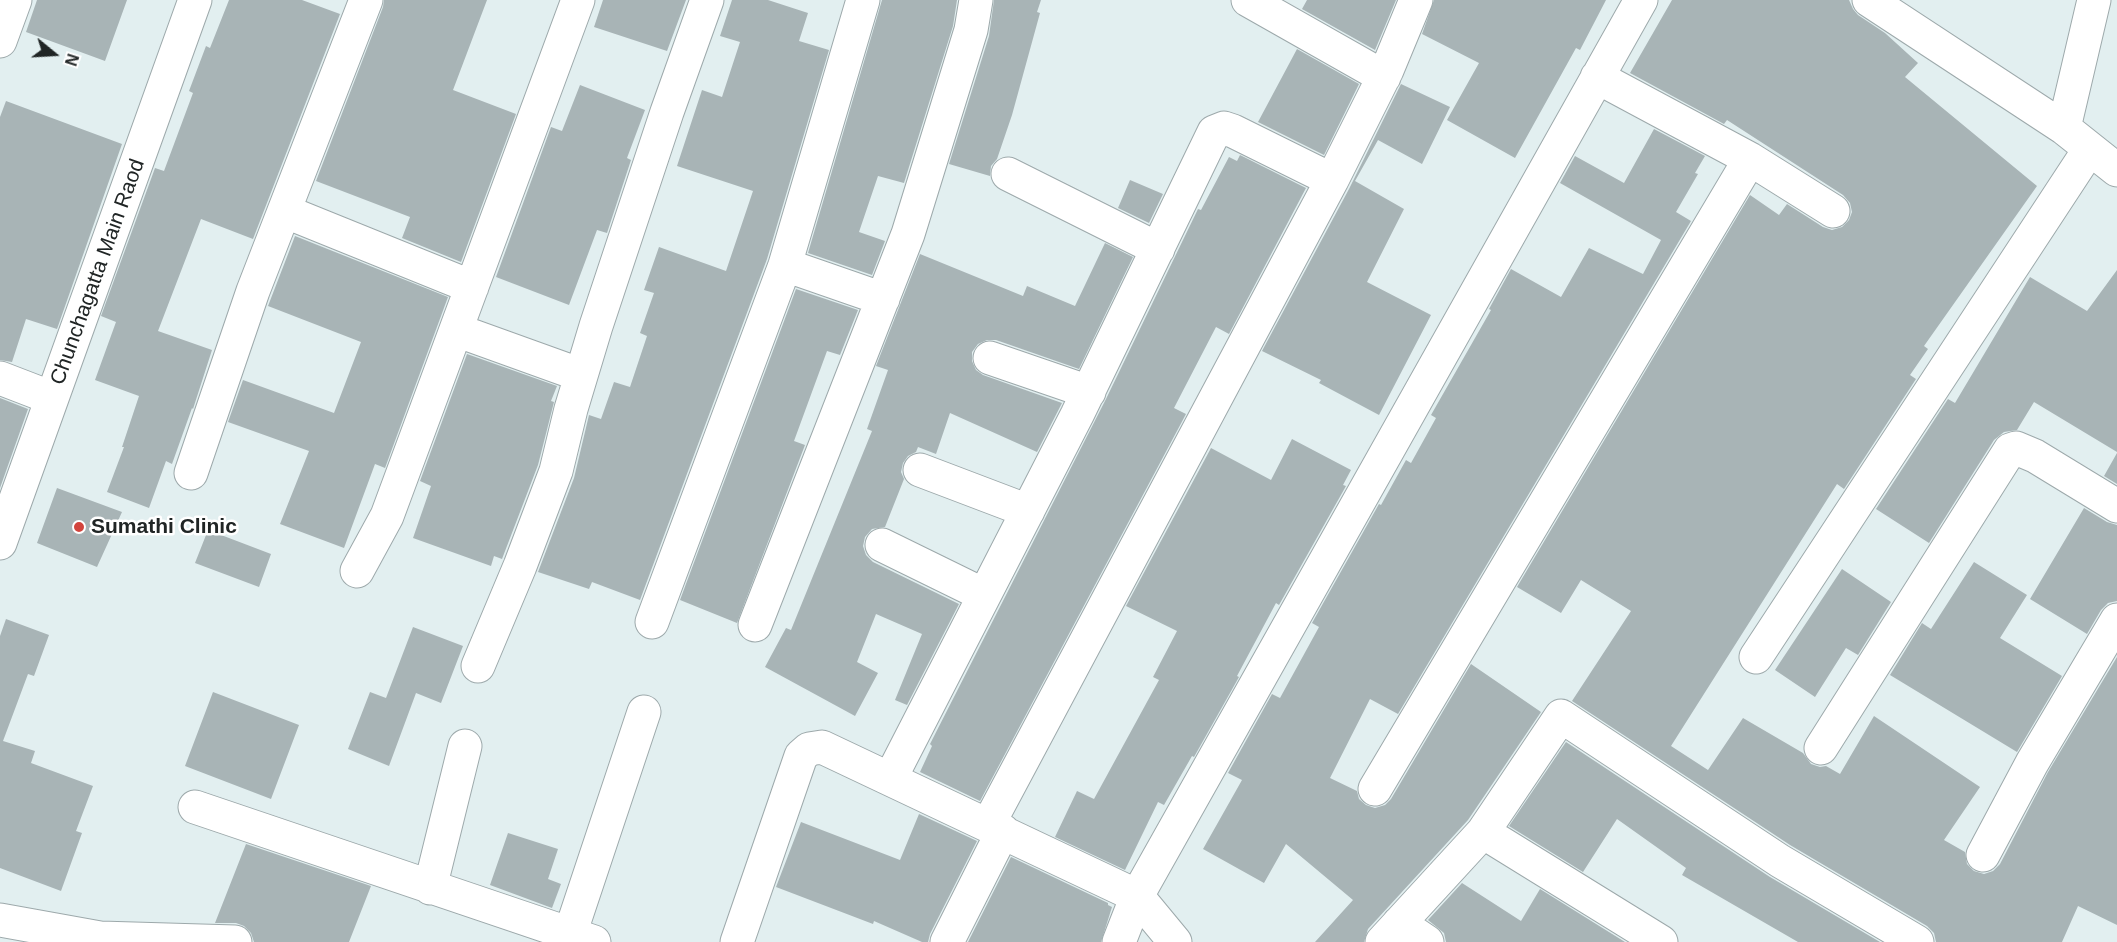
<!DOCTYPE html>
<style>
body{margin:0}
#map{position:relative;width:2117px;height:942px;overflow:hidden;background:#e2eff0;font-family:Helvetica,sans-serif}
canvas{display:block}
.north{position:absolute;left:24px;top:24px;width:60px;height:60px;-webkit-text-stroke:4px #fff;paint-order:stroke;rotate:108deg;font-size:16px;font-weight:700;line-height:24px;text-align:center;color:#202525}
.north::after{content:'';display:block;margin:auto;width:21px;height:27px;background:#202525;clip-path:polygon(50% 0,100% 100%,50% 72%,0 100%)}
</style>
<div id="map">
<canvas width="2117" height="942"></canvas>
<div class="north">N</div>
</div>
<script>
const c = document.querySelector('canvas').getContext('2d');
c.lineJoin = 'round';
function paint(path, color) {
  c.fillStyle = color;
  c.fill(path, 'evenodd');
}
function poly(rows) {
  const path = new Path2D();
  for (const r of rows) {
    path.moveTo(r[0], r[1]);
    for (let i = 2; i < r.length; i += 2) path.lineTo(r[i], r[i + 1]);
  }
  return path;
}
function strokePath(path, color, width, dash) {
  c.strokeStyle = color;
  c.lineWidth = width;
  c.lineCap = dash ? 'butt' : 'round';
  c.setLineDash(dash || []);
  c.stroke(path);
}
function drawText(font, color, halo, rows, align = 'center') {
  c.font = font + ' Helvetica,sans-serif';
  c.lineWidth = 5;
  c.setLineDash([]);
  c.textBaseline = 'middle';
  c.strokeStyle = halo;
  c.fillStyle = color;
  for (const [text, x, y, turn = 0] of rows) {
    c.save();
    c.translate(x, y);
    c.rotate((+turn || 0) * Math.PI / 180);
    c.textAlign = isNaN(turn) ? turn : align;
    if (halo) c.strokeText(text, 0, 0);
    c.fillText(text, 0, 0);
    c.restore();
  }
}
paint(poly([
 [37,0,127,0,105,61,26,32],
 [229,0,302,0,340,14,253,239,201,219,158,331,212,350,193,409,192,408,172,464,166,461,149,508,107,492,124,447,122,447,139,396,95,380,116,322,101,316,155,168,164,171,193,93,189,91,206,46,210,48],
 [384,0,487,0,453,90,516,114,461,262,402,238,410,217,316,181,383,7],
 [603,0,686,0,667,51,594,27],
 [732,0,768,0,808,13,799,41,829,50,767,259,640,600,592,582,589,589,538,572,574,478,589,415,601,419,614,382,630,387,647,336,640,333,654,293,644,290,659,247,726,271,753,191,677,166,702,90,722,97,740,42,720,36],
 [882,0,957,0,953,26,904,183,878,176,859,232,885,241,872,275,808,253],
 [994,0,1041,0,1037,12,1040,13,1012,115,997,159,991,166,990,176,949,164,989,36],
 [1307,0,1396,0,1375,50,1302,9],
 [1434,0,1606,0,1580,50,1576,48,1515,158,1447,120,1479,63,1422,34],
 [1672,0,1849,0,1853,9,1858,15,1885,33,1918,63,1905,77,2037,186,1924,346,1928,349,1910,375,1916,379,1844,489,1837,484,1671,746,1708,770,1743,718,1803,753,1811,764,1820,767,1826,766,1840,774,1874,716,1980,787,1944,840,1965,852,1967,864,1974,871,1984,874,1993,871,2000,864,2048,772,2117,657,2117,925,2078,906,2062,942,1936,942,1934,933,1927,926,1790,845,1572,701,1631,611,1581,580,1561,613,1517,587,1750,195,1779,215,1787,204,1823,227,1832,230,1842,227,1849,220,1852,212,1850,203,1843,195,1727,120,1724,124,1630,73],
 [1297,49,1359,84,1324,155,1258,122],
 [1401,84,1450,107,1422,164,1378,140,1355,181,1404,209,1367,282,1431,315,1379,415,1319,383,1321,380,1262,351,1349,189],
 [580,85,645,110,627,158,631,160,607,233,597,230,569,305,496,277,551,127,562,131],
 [6,101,122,144,57,329,26,319,12,362,0,360,0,117],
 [1654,129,1705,156,1695,173,1698,174,1676,212,1691,221,1398,714,1370,699,1330,778,1357,791,1359,799,1366,805,1375,808,1385,805,1391,799,1471,664,1541,712,1468,820,1368,929,1364,942,1315,942,1353,900,1286,844,1264,883,1203,849,1242,780,1228,773,1272,694,1280,698,1319,627,1312,623,1379,504,1381,505,1406,460,1411,463,1436,418,1431,415,1491,310,1489,309,1511,269,1561,297,1589,248,1643,274,1661,240,1560,183,1575,156,1624,183],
 [1240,155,1306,188,1229,334,1216,327,1174,408,1186,414,980,801,920,772,932,746,930,744,1106,399,1198,209,1201,210,1229,157,1237,161],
 [1130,180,1163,194,1149,223,1118,208],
 [295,236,448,297,385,468,375,464,344,548,280,524,309,451,228,422,243,380,334,413,361,342,268,306],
 [1105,243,1133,257,1079,369,996,340,987,340,978,344,972,352,972,361,976,370,983,375,1062,403,1037,452,950,413,936,454,918,447,916,452,908,456,903,463,901,472,904,479,885,527,872,529,865,537,863,546,866,555,873,562,959,604,907,705,895,700,922,634,876,614,857,662,878,673,855,716,765,667,786,628,791,630,872,431,867,429,888,370,876,366,920,254,1023,296,1027,286,1075,306],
 [2117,270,2117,452,2034,402,2017,430,2004,432,1994,440,1929,543,1876,509,1948,399,1955,403,2030,277,2087,311],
 [796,289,858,310,840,355,827,351,794,441,805,445,737,623,680,600],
 [467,354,557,386,551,401,554,402,538,465,502,559,494,556,491,566,413,538,431,486,420,481],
 [0,398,28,409,0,488],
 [1292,439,1351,470,1343,485,1346,486,1279,605,1276,603,1237,676,1239,677,1194,757,1192,756,1164,805,1158,802,1125,870,1055,837,1077,791,1094,799,1159,680,1153,677,1177,631,1126,606,1211,448,1271,480],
 [2117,453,2117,484,2104,476],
 [57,488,122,512,97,567,37,543],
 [2084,508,2107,522,2117,525,2117,601,2108,603,2101,610,2087,634,2030,599],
 [208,530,271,554,259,587,195,563],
 [1974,562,2027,595,2000,638,2062,676,2017,752,1890,675,1922,623,1931,629],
 [1842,569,1891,602,1858,655,1846,648,1815,697,1775,670],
 [6,619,49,635,34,676,28,674,3,741,35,751,31,763,93,786,76,831,82,833,61,891,0,868,0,636],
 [413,627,463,646,441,703,416,693,389,766,348,749,370,692,386,698],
 [213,692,299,725,271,799,185,766],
 [1566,742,1770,877,1880,942,1798,942,1682,875,1686,868,1617,819,1583,872,1509,826],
 [919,814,977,841,930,934,928,942,922,942,874,921,873,924,776,887,801,822,900,860],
 [508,833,558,849,548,879,561,884,552,908,490,885],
 [246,844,371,886,349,942,254,942,251,933,244,926,236,923,215,923],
 [1011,857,1108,903,1108,905,1112,907,1101,942,968,942],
 [1462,883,1521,921,1540,889,1625,942,1446,942,1444,933,1428,920]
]), '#a8b4b6');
const minor = poly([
 [1248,0,1384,77],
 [1869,0,2064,128,2117,170],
 [0,41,15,0],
 [1597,77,1750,159,1833,211],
 [2064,128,2094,0],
 [1008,174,1158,249],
 [284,211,472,287],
 [785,265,883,299],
 [456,330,581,375],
 [990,358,1089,392],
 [0,378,52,398],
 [920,470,1028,511],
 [191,473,253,291,366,0],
 [0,543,195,0],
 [882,545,984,595],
 [357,571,387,516,578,0],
 [652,622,785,265,863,0],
 [755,625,908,234,971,30,976,0],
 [1756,657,2089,150],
 [478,666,520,566,556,471,571,409,596,326,667,112,707,0],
 [1821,748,2010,450,2016,448,2035,456,2117,506],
 [890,779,1077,415,1214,132,1224,128,1233,131,1332,180],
 [1375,789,1750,159],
 [195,807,594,942],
 [988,825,1332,180,1387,70,1416,0],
 [1483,832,1661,942],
 [1983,855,2032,763,2117,620],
 [430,888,465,746],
 [0,920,100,938,235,942],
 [1399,923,1427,942],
 [570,934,644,712],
 [737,942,801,756,809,749,822,747,1137,896,1175,942],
 [947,942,1003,831],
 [1119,942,1137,896,1641,0],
 [1382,942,1483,832,1561,716,1780,861,1917,942]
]);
strokePath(minor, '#9da9ab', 35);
strokePath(minor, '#fff', 33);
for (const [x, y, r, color] of [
 [79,527,6,"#d2443d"]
]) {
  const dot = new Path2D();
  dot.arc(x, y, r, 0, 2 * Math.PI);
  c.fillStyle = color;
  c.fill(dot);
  strokePath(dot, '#fff', 2);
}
drawText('21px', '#202525', '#fff', [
 ["Chunchagatta Main Raod",98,272,-70]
]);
drawText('bold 21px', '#202525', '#fff', [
 ["Sumathi Clinic",91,527]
], 'left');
</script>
